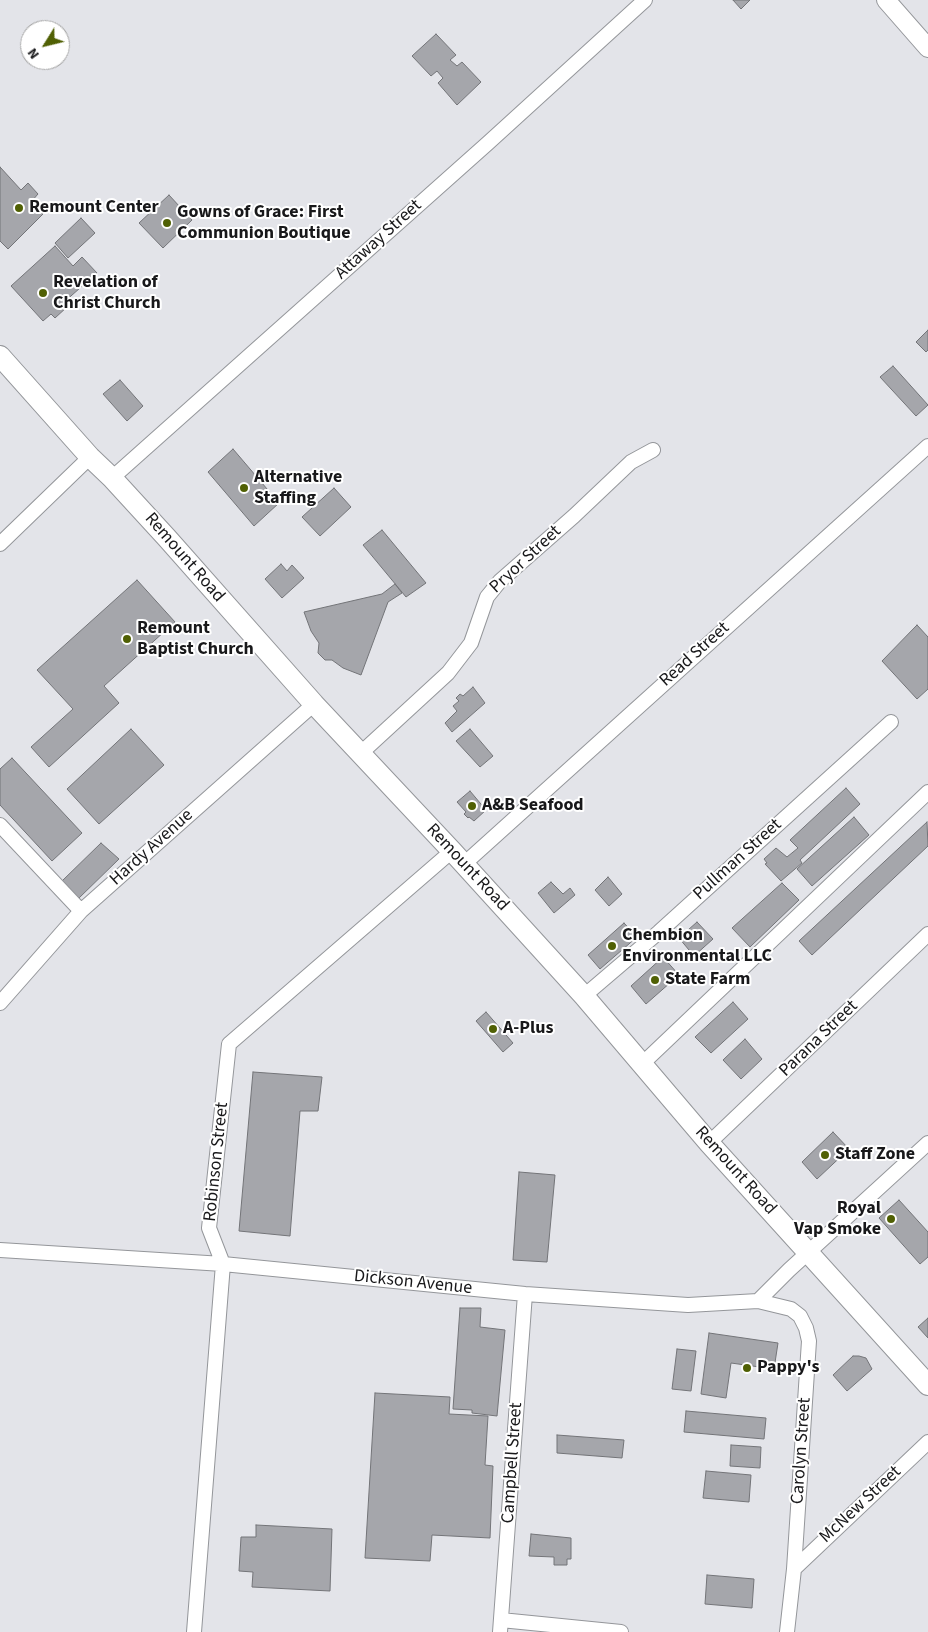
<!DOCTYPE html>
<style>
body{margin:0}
#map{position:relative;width:928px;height:1632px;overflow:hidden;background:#e3e4e9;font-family:"Source Sans 3",sans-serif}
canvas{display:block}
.north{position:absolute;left:20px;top:20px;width:50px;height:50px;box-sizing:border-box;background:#fff;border:1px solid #a3a3a3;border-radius:50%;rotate:234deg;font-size:14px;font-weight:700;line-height:20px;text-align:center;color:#18181a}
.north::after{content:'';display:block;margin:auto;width:18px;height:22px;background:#506004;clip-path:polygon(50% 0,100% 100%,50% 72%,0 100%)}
</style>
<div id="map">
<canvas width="928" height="1632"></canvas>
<div class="north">N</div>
</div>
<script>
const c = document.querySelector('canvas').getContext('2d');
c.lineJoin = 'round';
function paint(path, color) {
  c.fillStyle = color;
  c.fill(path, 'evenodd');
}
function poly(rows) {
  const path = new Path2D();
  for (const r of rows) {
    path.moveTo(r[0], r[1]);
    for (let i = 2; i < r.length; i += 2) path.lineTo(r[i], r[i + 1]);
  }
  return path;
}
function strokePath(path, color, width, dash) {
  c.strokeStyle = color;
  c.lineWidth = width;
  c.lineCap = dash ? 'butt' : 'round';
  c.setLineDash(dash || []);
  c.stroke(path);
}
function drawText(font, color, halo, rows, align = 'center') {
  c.font = font + ' "Source Sans 3",sans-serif';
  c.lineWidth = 4;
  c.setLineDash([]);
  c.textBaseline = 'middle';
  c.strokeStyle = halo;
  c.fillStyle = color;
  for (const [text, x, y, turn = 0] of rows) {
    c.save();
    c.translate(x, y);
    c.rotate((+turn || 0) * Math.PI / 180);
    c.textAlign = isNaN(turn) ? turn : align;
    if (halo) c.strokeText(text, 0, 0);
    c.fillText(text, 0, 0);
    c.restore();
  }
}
const building = poly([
 [733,0,750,0,741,9,733,0],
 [436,34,456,55,450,60,457,66,462,62,481,82,457,105,438,83,443,78,437,71,431,76,412,56,436,34],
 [0,167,21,190,28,183,38,194,31,202,43,214,8,249,0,241,0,167],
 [169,195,192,220,163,248,139,223,169,195],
 [81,218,95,233,68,258,55,243,81,218],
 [55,246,73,266,82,257,97,273,63,303,67,307,55,318,51,314,43,321,11,286,55,246],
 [928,330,928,350,926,352,916,342,928,330],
 [893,366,928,405,916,416,880,377,893,366],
 [120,380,143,406,127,421,103,394,120,380],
 [233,449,279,503,254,526,208,472,233,449],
 [334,488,351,507,320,536,302,517,334,488],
 [382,530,426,583,406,597,363,545,382,530],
 [281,564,287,571,292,565,304,578,282,598,265,579,281,564],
 [137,580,175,622,104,686,119,703,49,767,31,747,73,709,37,670,137,580],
 [395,584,402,593,388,602,361,675,343,668,332,660,325,660,318,653,319,643,311,631,304,612,382,594,395,584],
 [917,625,928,637,928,689,917,699,882,661,917,625],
 [473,687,485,703,452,732,445,723,457,711,453,706,459,701,456,698,460,694,463,696,473,687],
 [131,729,164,765,99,824,67,789,131,729],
 [470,729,493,756,480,767,456,741,470,729],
 [12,758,82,833,52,861,0,805,0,769,12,758],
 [846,788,860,804,800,860,802,863,781,881,765,864,767,863,764,859,776,848,787,857,798,848,790,840,846,788],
 [470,791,486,810,474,821,469,817,468,818,464,814,466,812,457,802,470,791],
 [854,817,869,835,812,886,797,869,854,817],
 [927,822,928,846,812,955,799,941,927,822],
 [101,843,119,859,78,899,62,881,101,843],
 [608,877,622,894,609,906,595,890,608,877],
 [551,882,563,894,570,888,575,895,554,913,538,893,551,882],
 [782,883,799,900,750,947,732,928,782,883],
 [697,922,713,939,694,956,679,938,697,922],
 [624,923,637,937,600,969,588,955,624,923],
 [663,957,679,975,646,1004,631,986,663,957],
 [733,1002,748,1019,711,1053,695,1037,733,1002],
 [486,1012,513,1043,503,1052,476,1021,486,1012],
 [745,1039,762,1059,741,1079,723,1060,745,1039],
 [253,1072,322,1077,318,1111,300,1111,290,1236,239,1231,253,1072],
 [833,1132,849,1149,817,1179,802,1162,833,1132],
 [519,1172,555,1175,547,1262,513,1260,519,1172],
 [899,1200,928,1232,928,1257,920,1264,879,1218,899,1200],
 [460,1308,481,1308,480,1327,505,1330,497,1416,472,1413,472,1410,453,1409,460,1308],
 [928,1318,928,1338,918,1327,928,1318],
 [709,1333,778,1343,774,1369,731,1363,726,1398,701,1394,709,1333],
 [677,1349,696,1351,691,1391,672,1389,677,1349],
 [853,1356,859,1356,866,1358,872,1369,847,1391,833,1375,853,1356],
 [375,1393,450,1397,449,1414,488,1416,485,1465,493,1466,490,1538,432,1535,430,1561,365,1558,375,1393],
 [686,1411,766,1418,764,1439,684,1432,686,1411],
 [557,1435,624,1440,622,1458,557,1453,557,1435],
 [731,1445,761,1447,760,1468,730,1466,731,1445],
 [706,1471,751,1475,749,1502,703,1498,706,1471],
 [256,1525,332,1529,330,1591,252,1587,253,1572,239,1571,241,1537,256,1537,256,1525],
 [531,1534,571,1538,571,1559,567,1559,567,1565,554,1565,554,1557,529,1556,531,1534],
 [707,1575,754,1579,752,1608,705,1604,707,1575]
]);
paint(building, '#a5a6ab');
strokePath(building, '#737478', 1);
const minor = poly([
 [112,478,488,143,645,0],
 [0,544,90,457],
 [361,753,448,673,471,643,487,597,500,581,574,516,631,462,653,450],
 [0,825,81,911],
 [464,864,928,446],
 [584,996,659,932,891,722],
 [0,1003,81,911,314,704],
 [642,1064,928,792],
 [709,1143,928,934],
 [0,1250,223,1264,525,1294,688,1305,758,1301,789,1270,928,1143],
 [758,1301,791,1309,800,1316,806,1328,809,1341,794,1569,787,1632],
 [794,1569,928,1442],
 [501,1620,621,1632],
 [194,1632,223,1264,209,1228,229,1044,452,851],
 [500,1632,525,1294]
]);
const tertiary = poly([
 [886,0,928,48]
]);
const secondary = poly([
 [0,356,90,457,112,478,167,538,314,704,452,851,584,996,709,1143,928,1385]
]);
strokePath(minor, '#94969a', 16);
strokePath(tertiary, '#94969a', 20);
strokePath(secondary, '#94969a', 22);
strokePath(minor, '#fff', 14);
strokePath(tertiary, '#fff', 18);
strokePath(secondary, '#fff', 20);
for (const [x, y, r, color] of [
 [19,208,5,"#506004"],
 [167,223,5,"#506004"],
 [43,293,5,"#506004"],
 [244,488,5,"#506004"],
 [127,639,5,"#506004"],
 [472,806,5,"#506004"],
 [612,946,5,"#506004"],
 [655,980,5,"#506004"],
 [493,1029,5,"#506004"],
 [825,1155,5,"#506004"],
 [891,1219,5,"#506004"],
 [747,1368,5,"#506004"]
]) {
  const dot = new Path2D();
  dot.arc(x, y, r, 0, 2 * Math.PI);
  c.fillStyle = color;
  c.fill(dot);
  strokePath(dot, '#fff', 2);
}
drawText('bold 18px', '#18181a', '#fff', [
 ["Remount Center",29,208],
 ["Gowns of Grace: First",177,213],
 ["Communion Boutique",177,234],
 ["Revelation of",53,283],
 ["Christ Church",53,304],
 ["Alternative",254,478],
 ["Staffing",254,499],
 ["Remount",137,629],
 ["Baptist Church",137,650],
 ["A&B Seafood",482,806],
 ["Chembion",622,936],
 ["Environmental LLC",622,957],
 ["State Farm",665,980],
 ["A-Plus",503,1029],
 ["Staff Zone",835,1155],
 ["Royal",881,1209,"right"],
 ["Vap Smoke",881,1230,"right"],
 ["Pappy's",757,1368]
], 'left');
drawText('18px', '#18181a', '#fff', [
 ["Attaway Street",379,240,-42],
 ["Remount Road",184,558,49],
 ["Pryor Street",526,560,-43],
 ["Read Street",695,655,-42],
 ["Hardy Avenue",152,848,-42],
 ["Pullman Street",738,860,-42],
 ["Remount Road",467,868,47],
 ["Parana Street",819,1039,-44],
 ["Robinson Street",217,1162,-84],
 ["Remount Road",735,1171,48],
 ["Dickson Avenue",413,1283,6],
 ["Carolyn Street",802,1451,-86],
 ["Campbell Street",513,1463,-86],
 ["McNew Street",861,1505,-43]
]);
</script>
